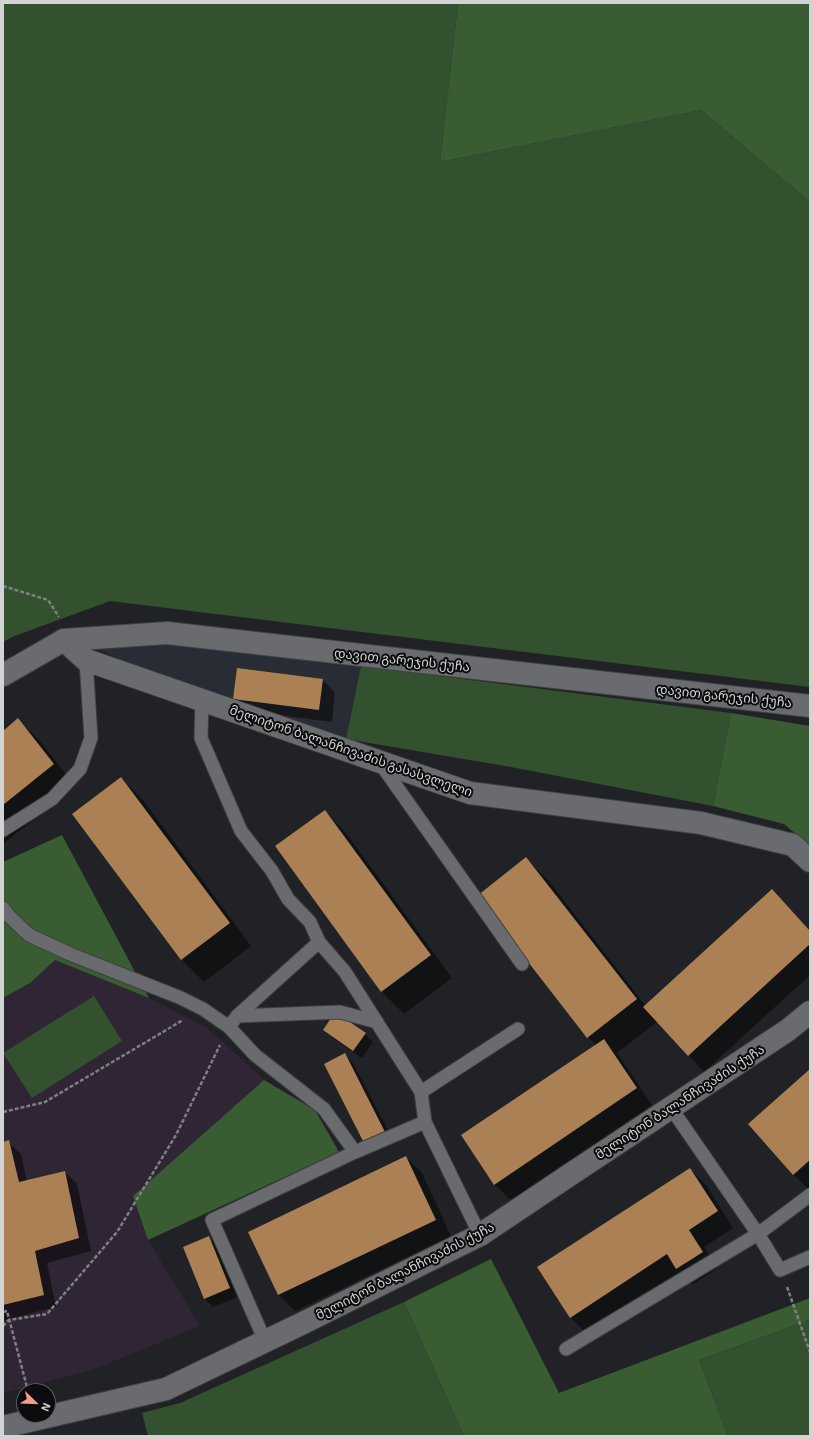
<!DOCTYPE html>
<meta charset="utf-8">
<style>
body{margin:0}
#map{position:relative;width:813px;height:1439px;overflow:hidden;background:#212226;font-family:"Exo 2",sans-serif}
canvas{display:block}
.frame{position:absolute;inset:0;border:4px solid #d2d3d5;pointer-events:none}
.north{position:absolute;left:16px;top:1383px;width:40px;height:40px;box-sizing:border-box;background:#0b0c0d;border:1px solid #5b5c5d;border-radius:50%;rotate:113deg;font-size:11px;font-weight:700;line-height:16px;text-align:center;color:#d2d3d5}
.north::after{content:'';display:block;margin:auto;width:14px;height:18px;background:#f49e88;clip-path:polygon(50% 0,100% 100%,50% 72%,0 100%)}
</style>
<div id="map">
<canvas width="813" height="1439"></canvas>
<div class="frame"></div>
<div class="north">N</div>
</div>
<script>
const c = document.querySelector('canvas').getContext('2d');
c.lineJoin = 'round';
function paint(path, color) {
  c.fillStyle = color;
  c.fill(path, 'evenodd');
}
function poly(rows) {
  const path = new Path2D();
  for (const r of rows) {
    path.moveTo(r[0], r[1]);
    for (let i = 2; i < r.length; i += 2) path.lineTo(r[i], r[i + 1]);
  }
  return path;
}
function strokePath(path, color, width, dash) {
  c.strokeStyle = color;
  c.lineWidth = width;
  c.lineCap = dash ? 'butt' : 'round';
  c.setLineDash(dash || []);
  c.stroke(path);
}
function drawText(font, color, halo, rows, align = 'center') {
  c.font = font + ' "Exo 2","Noto Sans Georgian",sans-serif';
  c.lineWidth = 4;
  c.setLineDash([]);
  c.textBaseline = 'middle';
  c.strokeStyle = halo;
  c.fillStyle = color;
  for (const [text, x, y, turn = 0] of rows) {
    c.save();
    c.translate(x, y);
    c.rotate((+turn || 0) * Math.PI / 180);
    c.textAlign = isNaN(turn) ? turn : align;
    if (halo) c.strokeText(text, 0, 0);
    c.fillText(text, 0, 0);
    c.restore();
  }
}
paint(poly([
 [160,641,361,666,346,739,125,663,96,646]
]), '#282c35');
paint(poly([
 [55,959,149,998,207,1028,264,1080,133,1196,148,1240,200,1326,92,1370,3,1393,3,998,30,983]
]), '#302534');
paint(poly([
 [3,3,458,3,440,162,701,110,810,202,810,687,110,601,12,637,3,642],
 [361,666,731,713,713,806,511,767,346,739],
 [94,996,122,1041,32,1098,3,1053],
 [404,1302,464,1436,148,1436,142,1413,180,1403],
 [810,1320,810,1436,728,1436,699,1360]
]), '#34512f');
paint(poly([
 [458,3,810,3,810,202,701,110,440,162],
 [731,713,810,726,810,846,784,824,713,806],
 [62,835,149,998,55,960,30,983,3,998,3,862],
 [264,1080,315,1110,339,1152,148,1240,133,1196],
 [491,1259,559,1393,810,1298,810,1320,699,1360,728,1436,464,1436,404,1302]
]), '#395c32');
paint(poly([
 [323,680,335,693,332,722,247,711,234,699],
 [18,720,40,741,75,786,3,844,3,732],
 [121,778,143,800,251,946,204,982,182,960,73,814],
 [325,811,346,833,452,978,404,1014,382,992,276,847],
 [526,859,548,880,646,1006,810,931,810,975,704,1072,657,1022,617,1053,652,1105,511,1200,494,1184,596,1045,588,1037,478,896],
 [324,1030,365,1034,373,1042,362,1058,333,1038],
 [345,1055,353,1063,393,1140,374,1150],
 [810,1070,810,1191,794,1175,749,1124],
 [8,1142,21,1154,27,1181,65,1172,77,1184,91,1251,47,1263,56,1307,4,1320,3,1318,3,1143],
 [406,1157,422,1173,451,1236,295,1311,279,1295,249,1232],
 [690,1169,706,1185,733,1228,704,1247,718,1268,693,1284,681,1272,586,1333,570,1317],
 [209,1237,217,1246,238,1297,213,1307,204,1298]
]), '#0007');
paint(poly([
 [237,668,323,679,319,710,233,699],
 [18,718,54,764,3,805,3,731],
 [121,777,230,923,181,960,72,814],
 [325,810,431,955,381,992,275,846],
 [526,857,637,999,587,1038,477,896],
 [772,889,810,931,810,944,688,1056,643,1007],
 [335,1012,366,1033,353,1051,323,1030],
 [604,1039,637,1088,494,1185,461,1135],
 [345,1053,385,1132,364,1143,324,1064],
 [810,1069,810,1160,793,1175,748,1124],
 [9,1140,19,1182,65,1171,79,1238,35,1251,44,1295,3,1305,3,1142],
 [406,1156,436,1220,278,1295,248,1232],
 [690,1168,718,1211,689,1230,703,1252,676,1269,667,1254,570,1318,537,1267],
 [209,1236,230,1288,204,1299,183,1247]
]), '#aa8054');
const service = poly([
 [202,701,201,738,241,831,272,871,288,899,310,922,319,942,237,1016,229,1027],
 [380,763,522,964],
 [3,830,52,799,80,769,91,738,86,660],
 [3,908,9,916,29,935,70,954,181,998,203,1009,229,1027,255,1055,324,1109,355,1152,425,1122],
 [319,942,345,972,421,1092,425,1122,480,1235],
 [237,1016,340,1012,377,1022],
 [421,1092,518,1029],
 [671,1108,758,1234,810,1195],
 [265,1341,212,1220,355,1152],
 [566,1349,758,1234,780,1270,810,1257]
]);
const minor = poly([
 [64,640,86,660,470,793,701,823,793,845,810,861],
 [3,1427,166,1389,301,1324,480,1235,568,1176,788,1030,810,1012]
]);
const secondary = poly([
 [3,675,64,640,167,633,810,706]
]);
strokePath(service, '#3e4042', 15);
strokePath(minor, '#3e4042', 24);
strokePath(secondary, '#3e4042', 24);
strokePath(poly([
 [3,586,48,600,59,617],
 [3,1112,45,1102,183,1020],
 [787,1287,810,1352],
 [3,1312,7,1311,28,1391],
 [3,1326,9,1320,47,1314,117,1232,176,1135,220,1045]
]), '#7e7f82', 2.5, [4, 2]);
strokePath(service, '#696b6f', 13);
strokePath(minor, '#696b6f', 22);
strokePath(secondary, '#696b6f', 22);
drawText('13px', '#d2d3d5', '#0b0c0d', [
 ["დავით გარეჯის ქუჩა",402,660,6],
 ["დავით გარეჯის ქუჩა",724,696,6],
 ["მელიტონ ბალანჩივაძის გასასვლელი",351,751,19],
 ["მელიტონ ბალანჩივაძის ქუჩა",680,1102,-33],
 ["მელიტონ ბალანჩივაძის ქუჩა",405,1271,-27]
]);
</script>
